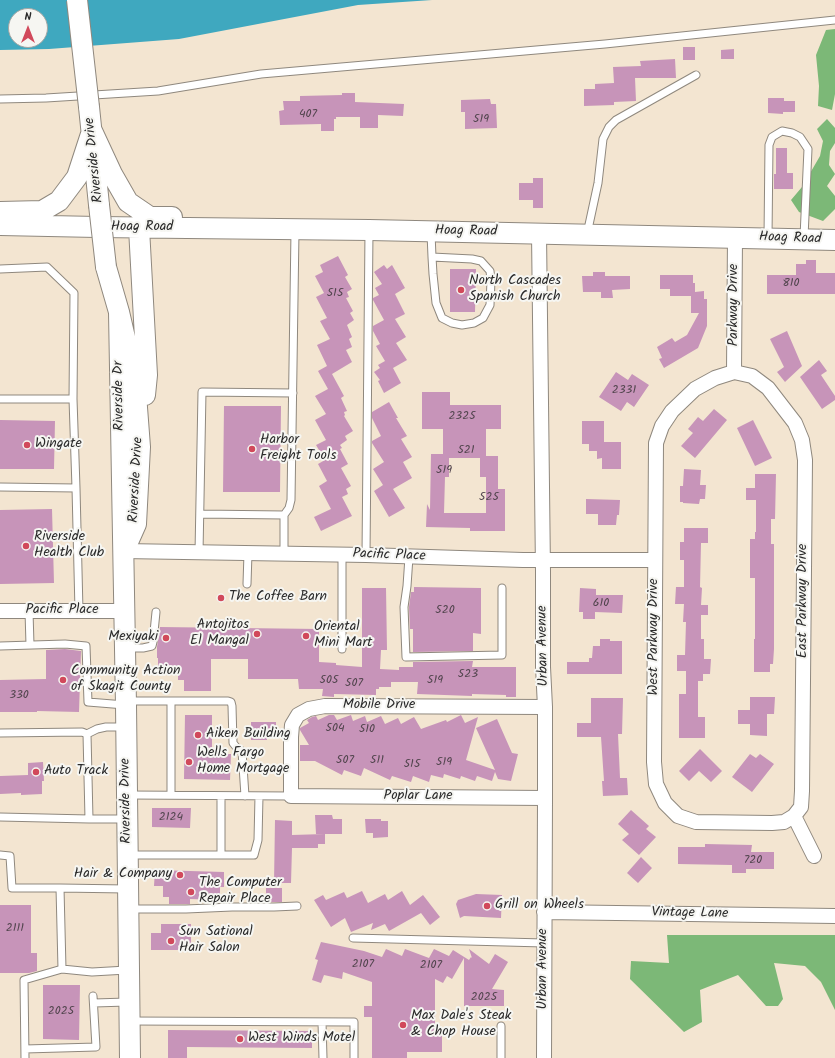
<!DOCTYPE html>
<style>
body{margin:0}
#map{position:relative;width:835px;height:1058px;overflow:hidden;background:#f3e5d1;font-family:Kalam,sans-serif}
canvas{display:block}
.north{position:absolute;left:8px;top:8px;width:40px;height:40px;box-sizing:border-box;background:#f6f6f2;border:1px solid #a5a5a2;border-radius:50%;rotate:0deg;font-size:11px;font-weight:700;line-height:16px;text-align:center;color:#2b2b2b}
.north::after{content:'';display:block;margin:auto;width:14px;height:18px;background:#d1495b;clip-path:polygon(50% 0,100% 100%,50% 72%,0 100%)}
</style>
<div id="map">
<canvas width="835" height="1058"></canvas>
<div class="north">N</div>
</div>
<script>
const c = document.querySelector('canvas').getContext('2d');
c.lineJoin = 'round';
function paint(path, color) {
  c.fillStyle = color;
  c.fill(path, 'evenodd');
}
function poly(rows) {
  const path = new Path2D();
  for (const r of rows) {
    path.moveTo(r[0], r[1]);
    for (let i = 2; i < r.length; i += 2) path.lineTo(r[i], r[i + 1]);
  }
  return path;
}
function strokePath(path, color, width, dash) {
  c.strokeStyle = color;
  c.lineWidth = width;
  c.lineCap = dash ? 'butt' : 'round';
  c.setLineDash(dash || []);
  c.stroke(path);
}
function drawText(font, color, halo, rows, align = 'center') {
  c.font = font + ' Kalam,sans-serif';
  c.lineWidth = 4;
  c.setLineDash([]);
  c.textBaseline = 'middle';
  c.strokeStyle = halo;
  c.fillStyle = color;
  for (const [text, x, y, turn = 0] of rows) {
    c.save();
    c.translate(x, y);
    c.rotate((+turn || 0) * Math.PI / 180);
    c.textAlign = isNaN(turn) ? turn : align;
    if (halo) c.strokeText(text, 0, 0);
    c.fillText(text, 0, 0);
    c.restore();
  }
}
paint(poly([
 [835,29,835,94,832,110,818,106,819,86,816,55,826,30],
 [827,119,835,128,835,143,830,151,829,165,835,174,827,186,835,196,835,209,823,221,799,212,791,200,802,187,820,156,823,141,817,129],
 [667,935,835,935,835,1010,821,982,805,966,774,963,783,999,778,1006,766,1006,738,975,700,990,702,1022,684,1032,630,979,631,961,669,963]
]), '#7cb877');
paint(poly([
 [0,0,432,0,358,5,179,39,49,49,0,50],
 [16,16,40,16,40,40,16,40]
]), '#3fa8bf');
paint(poly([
 [683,47,695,47,695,60,683,60],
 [734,49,734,59,721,59,721,50],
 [675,59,676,78,635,78,636,101,614,102,614,105,584,106,584,89,595,89,595,84,614,83,613,67,641,66,640,61],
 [342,93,355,93,355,102,404,104,403,116,378,115,378,128,360,128,360,117,336,117,336,119,334,119,334,131,321,131,321,124,280,125,279,111,284,110,283,101,300,101,300,96,342,95],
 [768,98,784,98,784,101,795,101,795,112,783,112,783,114,768,113],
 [490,99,491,104,496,104,497,128,465,129,465,112,461,112,461,100],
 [776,148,787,148,787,173,793,173,793,189,774,189,774,174,776,174],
 [533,178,543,178,543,208,533,208,533,193,533,200,519,200,519,183,533,183],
 [338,256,348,275,345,277,352,289,347,292,349,297,346,298,353,311,350,313,354,320,347,325,352,337,349,339,352,347,346,350,352,362,332,374,344,396,341,398,347,411,344,412,345,415,344,416,353,431,345,436,347,440,340,445,342,448,340,449,348,464,341,468,351,486,346,489,348,494,342,497,352,516,321,531,314,517,331,509,319,486,327,481,318,464,325,460,316,445,326,440,315,420,326,414,315,396,328,389,318,371,327,366,317,345,330,339,320,321,327,318,316,297,324,293,315,276,323,272,320,265],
 [806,260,816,260,816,273,835,273,835,294,767,294,767,275,796,275,796,264,806,264],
 [384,265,387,269,392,265,405,288,395,294,405,314,395,319,406,337,396,343,407,360,393,368,401,383,384,393,378,381,380,380,374,372,380,368,378,365,385,361,376,346,380,344,373,331,373,326,384,320,373,300,373,298,379,295,375,288,382,284,374,272],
 [450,269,476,269,475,312,450,312],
 [593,272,605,272,605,276,630,276,630,289,612,290,613,298,601,298,601,292,583,292,582,276,593,276],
 [660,275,693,275,693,283,695,283,695,292,704,291,704,299,707,299,707,326,698,348,664,368,659,359,662,358,657,347,672,338,675,342,687,335,699,313,691,313,691,296,670,296,670,289,660,289],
 [787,331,802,366,785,382,777,372,784,367,770,339],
 [819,360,827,371,821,375,835,396,835,400,822,409,800,377],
 [616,372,628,380,632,374,649,385,634,407,627,402,621,411,599,397],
 [422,392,450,392,450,405,501,405,501,429,486,429,486,456,498,456,498,489,505,489,505,531,470,531,470,528,426,527,427,504,430,510,431,454,443,454,443,429,422,429],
 [449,458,480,458,480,477,486,477,486,513,444,513,445,477,449,477],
 [389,402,398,418,396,418,407,436,401,439,412,457,403,462,412,478,393,489,405,508,389,517,374,491,383,485,373,469,384,462,372,443,372,441,381,436,372,418,372,412],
 [224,406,281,406,280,492,223,492],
 [714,409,727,420,695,458,681,446,693,433,688,429,698,417,703,421],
 [0,420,55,421,54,469,0,469],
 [753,420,772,458,755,466,737,428],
 [582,421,604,421,604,442,621,442,621,469,602,469,602,458,597,459,597,451,589,451,589,444,582,444],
 [684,469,701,470,700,485,706,485,705,499,700,499,699,504,683,503,683,502,680,502,680,486,683,486],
 [755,474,776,474,775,519,771,519,771,544,774,544,774,649,773,664,770,664,770,672,754,672,754,639,755,639,755,578,750,578,750,539,755,539,755,532,756,532,756,500,746,500,746,488,755,488],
 [586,499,620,500,619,515,617,515,616,525,598,525,598,514,586,514],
 [52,509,54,583,0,584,0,510],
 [684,528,708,528,708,543,701,543,700,587,702,588,701,605,708,605,708,615,701,615,701,639,704,639,704,659,711,659,710,674,703,674,703,681,698,681,698,717,705,717,705,738,679,738,679,694,686,694,686,671,677,671,677,655,685,655,686,622,683,622,684,604,675,604,676,587,684,587,684,560,680,560,680,542,684,542],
 [414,587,481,588,481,634,473,633,473,651,413,652,413,629,410,629,409,607,411,592,414,592],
 [362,588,386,588,387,650,381,650,380,669,399,670,399,667,413,667,413,662,473,661,472,667,516,667,516,697,506,697,506,695,472,694,472,696,417,694,418,682,391,682,391,687,379,687,379,689,376,689,376,695,334,694,334,697,322,696,323,689,299,689,298,679,248,679,248,659,211,659,211,691,184,691,184,680,178,680,178,672,158,672,158,658,157,658,157,647,160,627,319,629,319,662,336,663,336,665,362,667],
 [580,588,596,589,596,595,623,595,622,613,595,612,595,619,583,619,583,612,579,612],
 [600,639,610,639,610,641,622,641,622,674,567,674,567,662,589,662,589,658,592,658,593,646,600,646],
 [65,649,81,651,79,712,37,711,37,712,0,712,0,680,46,679,46,650],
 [750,697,775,697,774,714,767,714,767,736,750,735,750,724,738,724,738,710,750,710],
 [591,698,623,698,622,734,618,734,620,778,627,778,628,795,603,796,602,781,604,781,601,737,577,737,577,723,591,723],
 [185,715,212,715,212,754,231,754,230,780,184,779],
 [329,715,334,715,337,720,351,715,353,721,365,716,367,722,381,716,385,724,398,718,401,724,414,717,421,729,446,720,447,722,461,715,465,723,478,717,466,760,495,770,476,728,497,719,512,753,518,754,511,781,498,779,495,772,492,781,477,776,475,781,461,776,460,779,444,774,443,778,431,775,429,782,413,776,411,782,392,776,390,780,364,768,361,776,344,770,342,775,315,761,300,761,300,745,309,745,300,730,300,728,309,723,307,720,312,717,316,716,318,720],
 [251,722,276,722,276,738,267,738,267,740,251,740],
 [700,749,722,771,711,782,699,771,689,781,679,771],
 [750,754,756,758,760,754,774,764,752,792,732,777],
 [43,762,44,781,42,781,42,794,21,795,21,793,0,794,0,776,28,775,28,763],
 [152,808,191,808,190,828,152,827],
 [631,810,649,826,646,829,656,837,639,855,622,840,629,834,618,824],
 [315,815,332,815,333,819,342,819,342,834,316,834],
 [365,819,381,819,381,821,388,821,388,837,373,838,373,833,366,833],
 [275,820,292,821,292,835,325,834,325,844,318,844,318,848,292,848,291,883,274,883],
 [705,844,752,845,751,852,774,852,774,869,746,869,746,873,732,873,732,865,678,864,678,847,705,847],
 [641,857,652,868,638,883,627,873],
 [155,870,224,872,224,887,220,887,220,900,190,899,190,904,169,904,169,897,163,897,163,886,154,886],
 [266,888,282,888,282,902,266,902],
 [362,891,368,903,385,894,388,900,402,891,410,905,423,895,440,917,430,925,421,913,389,931,385,924,371,930,373,923,351,932,345,918,331,927,314,900,323,895,326,900,344,892,347,898],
 [476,894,502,895,501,918,464,916,460,918,456,904,458,900],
 [0,905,31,905,31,953,37,953,37,971,29,973,0,973],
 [161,924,191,924,191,950,151,950,151,933,161,933],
 [321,942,364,951,382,957,386,949,402,956,405,949,429,958,434,949,449,956,453,950,469,960,471,957,472,958,469,949,489,964,495,954,508,962,492,989,504,990,504,1006,464,1006,464,958,452,979,447,976,443,983,435,979,435,1032,442,1032,442,1052,407,1052,407,1058,372,1058,372,1017,364,1017,364,1006,372,1006,372,982,343,972,342,979,324,975,321,983,312,980,318,960,315,959],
 [43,985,80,985,79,1040,43,1039],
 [168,1030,312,1031,312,1048,187,1047,187,1058,168,1058]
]), '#c794b9');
const lane = poly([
 [0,99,46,98,158,91,261,74,605,44,835,20],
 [431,233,432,257,472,259,481,261,490,271,491,280,490,305,483,318,474,323,462,325,452,323,442,318,436,303,433,274,432,257],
 [587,234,598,183,603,139,609,127,616,120,696,75],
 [768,237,769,145,772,137,782,131,792,133,800,137,808,149,804,237],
 [0,269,47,267,74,293,73,399,76,488,79,611],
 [0,399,73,399],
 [0,487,76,488],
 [200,514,284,515,284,554],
 [284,515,289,508,291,500,295,231],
 [199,553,202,392,293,393],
 [366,555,369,231],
 [409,557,407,586,404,607,406,657,502,655,502,588],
 [247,584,248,553],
 [29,611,30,645],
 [0,646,65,644,86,646,88,702,125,705],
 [127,648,143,648,152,646,153,642,156,612],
 [342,649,342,555],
 [128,701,171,701],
 [0,733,82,732,87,734,89,819],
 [87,734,97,729,106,727,125,727],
 [128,795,291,796],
 [171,795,171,701,228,701,231,702,232,706,233,743,237,748,242,751,245,796],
 [0,817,89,819,126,819],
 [0,855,10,856,12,888,60,888,62,969,92,972,127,970],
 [128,855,254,855,258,840,259,796],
 [221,855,221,796],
 [60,888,126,889],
 [129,909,186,909,232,907,274,907,297,906],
 [353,938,544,943],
 [94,1003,127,1002],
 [130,1021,354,1022,354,1058],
 [322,1022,323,1058],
 [501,1026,501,1058],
 [25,1049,96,1047,93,996],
 [25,1058,24,980,62,969]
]);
const street = poly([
 [539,233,543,571,543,667,545,707,545,798,544,1058],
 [734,372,735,237],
 [123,551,366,555,523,560,655,560],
 [0,611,124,611],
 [545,707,325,706,309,709,298,715,292,725,291,737,291,796,545,798],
 [794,816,784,822,772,823,696,822,678,816,665,803,656,784,654,762,656,443,662,426,672,411,695,389,715,378,734,372,752,376,768,388,795,423,802,440,805,460,802,791,801,807,794,816,814,856],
 [544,912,835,916]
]);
const secondary = poly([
 [89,107,99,205],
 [92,131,112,174,128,202,150,217,172,217],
 [0,212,42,211,59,201,77,177,92,131],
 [0,225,97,227,369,230,835,240],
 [139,228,147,375,145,395],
 [106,267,119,312,135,381,140,447,136,524,128,542],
 [119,312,126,705,130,1058]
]);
strokePath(lane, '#8f887e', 9);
strokePath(street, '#8f887e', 16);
strokePath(secondary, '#8f887e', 22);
strokePath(lane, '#fff', 7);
strokePath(street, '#fff', 14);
strokePath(secondary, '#fff', 20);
const secondaryBridge = poly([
 [77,0,89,107],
 [99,205,106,267]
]);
strokePath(secondaryBridge, '#8f887e', 22, []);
strokePath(secondaryBridge, '#fff', 20);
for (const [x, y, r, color] of [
 [461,290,4,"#d1495b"],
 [27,445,4,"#d1495b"],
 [252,449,4,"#d1495b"],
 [26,546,4,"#d1495b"],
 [221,598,4,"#d1495b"],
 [257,634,4,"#d1495b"],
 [306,636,4,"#d1495b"],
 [166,638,4,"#d1495b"],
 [63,680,4,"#d1495b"],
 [198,735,4,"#d1495b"],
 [189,762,4,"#d1495b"],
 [36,772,4,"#d1495b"],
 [180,875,4,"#d1495b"],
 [191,892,4,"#d1495b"],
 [487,906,4,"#d1495b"],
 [171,941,4,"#d1495b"],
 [403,1025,4,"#d1495b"],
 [240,1039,4,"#d1495b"]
]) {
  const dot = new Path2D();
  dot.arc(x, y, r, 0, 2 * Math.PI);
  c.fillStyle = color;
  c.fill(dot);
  strokePath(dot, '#f6f6f2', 1.5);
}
drawText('12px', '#52454e', null, [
 ["407",308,115],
 ["519",481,120],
 ["810",791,284],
 ["515",335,294],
 ["2331",624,391],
 ["2325",462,417],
 ["521",466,451],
 ["519",444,471],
 ["525",489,498],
 ["610",601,604],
 ["520",445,611],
 ["523",468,675],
 ["505",329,681],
 ["519",435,681],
 ["507",354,684],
 ["330",19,696],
 ["504",335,729],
 ["510",367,730],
 ["507",345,761],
 ["511",377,761],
 ["519",444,763],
 ["515",412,765],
 ["2124",171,818],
 ["720",753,861],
 ["2111",15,929],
 ["2107",363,965],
 ["2107",431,966],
 ["2025",484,998],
 ["2025",61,1012]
]);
drawText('14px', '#2b2b2b', '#f6f6f2', [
 ["Riverside Drive",95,160,-96],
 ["Hoag Road",142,228],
 ["Hoag Road",466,232,1],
 ["Hoag Road",790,239,2],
 ["Parkway Drive",735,305,-90],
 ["Riverside Dr",120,396,-91],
 ["Riverside Drive",137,480,-87],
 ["Pacific Place",389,556,2],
 ["East Parkway Drive",804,601,-90],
 ["Pacific Place",62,611],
 ["West Parkway Drive",655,637,-90],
 ["Urban Avenue",544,646,-91],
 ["Mobile Drive",379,706],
 ["Poplar Lane",418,797],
 ["Riverside Drive",127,801,-91],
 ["Vintage Lane",690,914,1],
 ["Urban Avenue",544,969,-90]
]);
drawText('14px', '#2b2b2b', '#f6f6f2', [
 ["North Cascades",469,282],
 ["Spanish Church",469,298],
 ["Harbor",260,441],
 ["Freight Tools",260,457],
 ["Wingate",35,445],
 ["Riverside",34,538],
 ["Health Club",34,554],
 ["The Coffee Barn",229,598],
 ["Antojitos",249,626,"right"],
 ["El Mangal",249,642,"right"],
 ["Oriental",314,628],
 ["Mini Mart",314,644],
 ["Mexiyaki",158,638,"right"],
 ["Community Action",71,672],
 ["of Skagit County",71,688],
 ["Aiken Building",206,735],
 ["Wells Fargo",197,754],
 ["Home Mortgage",197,770],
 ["Auto Track",44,772],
 ["Hair & Company",172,875,"right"],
 ["The Computer",199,884],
 ["Repair Place",199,900],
 ["Grill on Wheels",495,906],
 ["Sun Sational",179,933],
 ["Hair Salon",179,949],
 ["Max Dale's Steak",411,1017],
 ["& Chop House",411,1033],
 ["West Winds Motel",248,1039]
], 'left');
</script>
